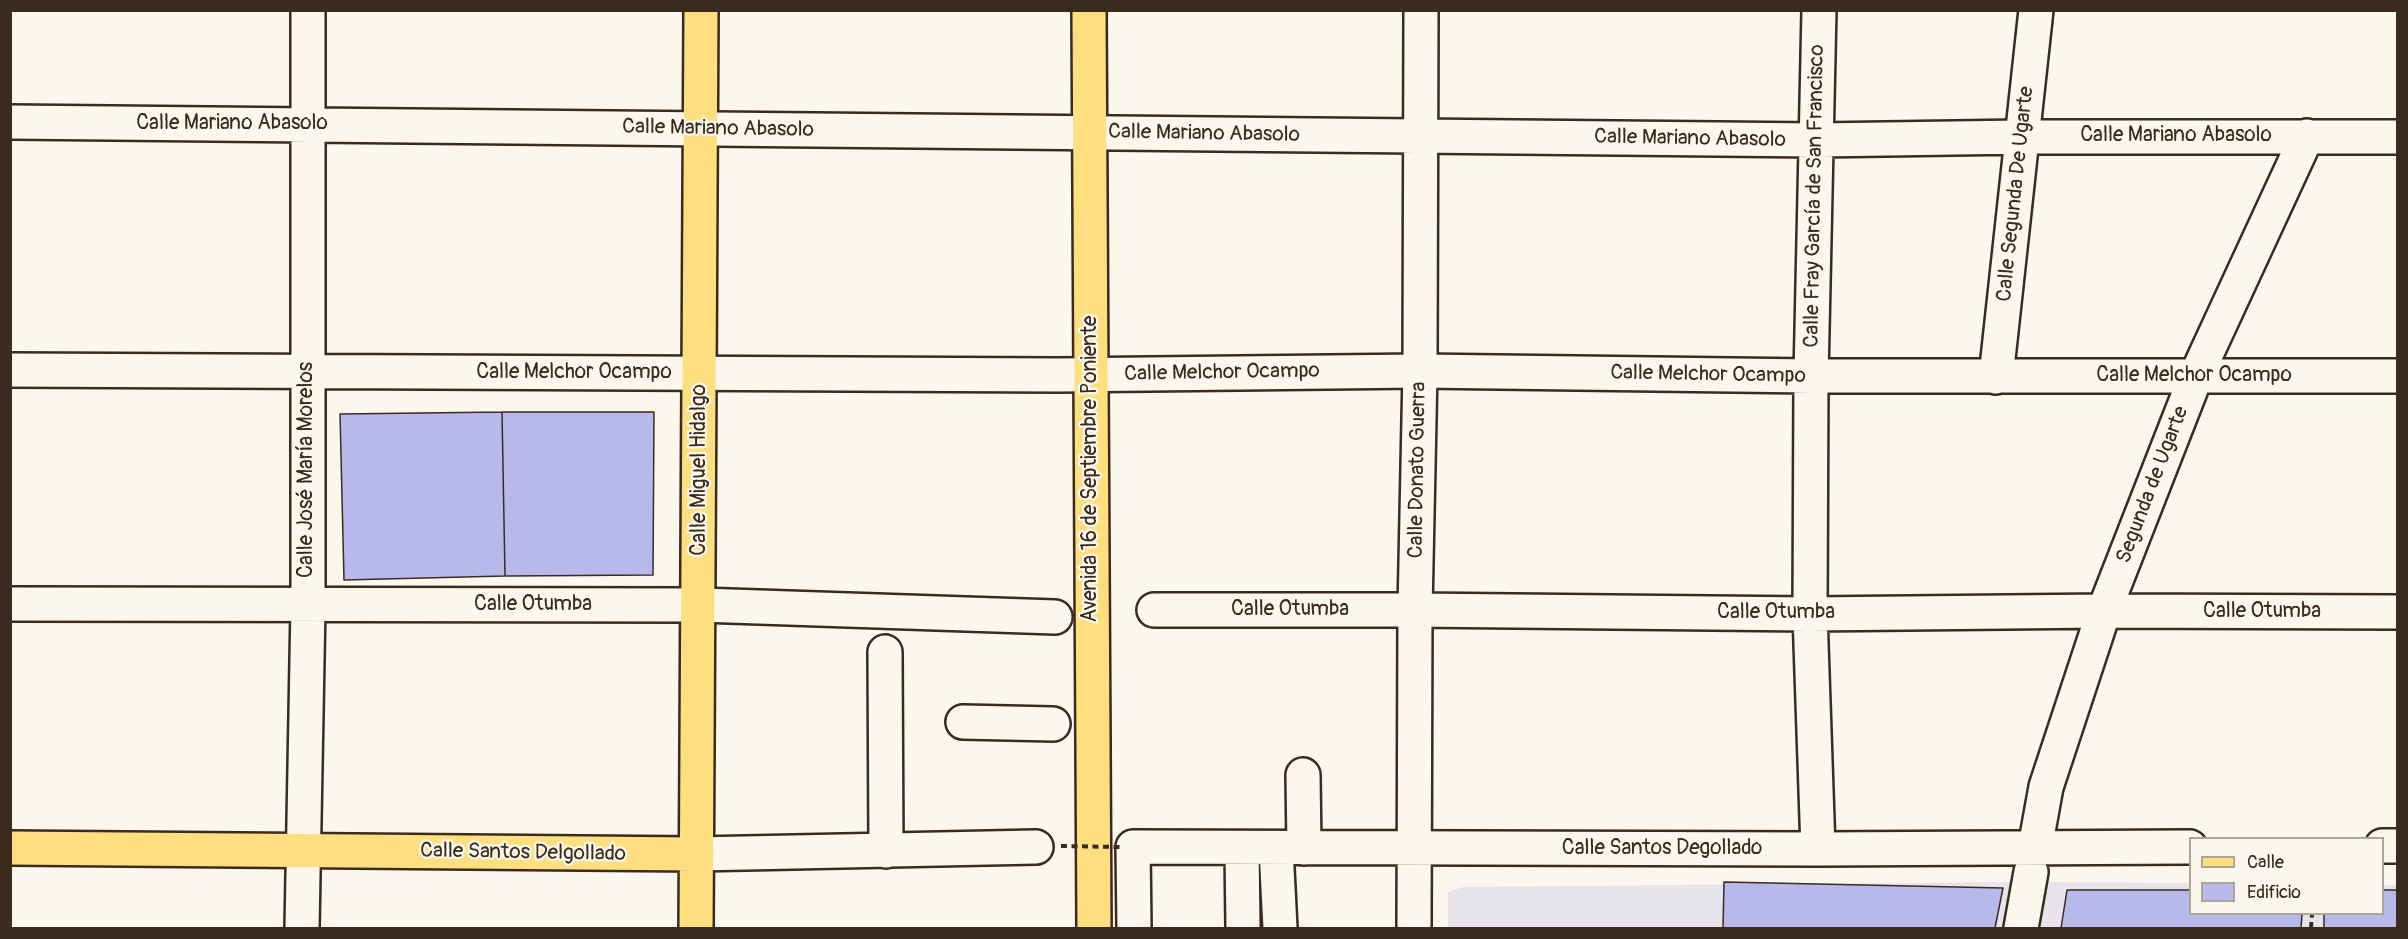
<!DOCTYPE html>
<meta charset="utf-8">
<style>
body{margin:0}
#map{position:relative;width:2408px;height:939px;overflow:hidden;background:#fbf7ec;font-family:Pangolin,sans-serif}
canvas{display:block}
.frame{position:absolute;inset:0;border:12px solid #3b2a1e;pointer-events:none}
.legend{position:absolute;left:2189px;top:837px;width:195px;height:78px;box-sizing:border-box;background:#fbf7ec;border:2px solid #aea59a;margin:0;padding:8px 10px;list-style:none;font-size:18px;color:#3b2a1e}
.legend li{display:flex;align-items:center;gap:12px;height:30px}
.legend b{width:30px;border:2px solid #aea59a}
</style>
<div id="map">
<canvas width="2408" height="939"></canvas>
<div class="frame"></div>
<ul class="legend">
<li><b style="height:8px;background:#fedf80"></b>Calle</li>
<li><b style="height:16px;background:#b8b9eb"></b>Edificio</li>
</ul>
</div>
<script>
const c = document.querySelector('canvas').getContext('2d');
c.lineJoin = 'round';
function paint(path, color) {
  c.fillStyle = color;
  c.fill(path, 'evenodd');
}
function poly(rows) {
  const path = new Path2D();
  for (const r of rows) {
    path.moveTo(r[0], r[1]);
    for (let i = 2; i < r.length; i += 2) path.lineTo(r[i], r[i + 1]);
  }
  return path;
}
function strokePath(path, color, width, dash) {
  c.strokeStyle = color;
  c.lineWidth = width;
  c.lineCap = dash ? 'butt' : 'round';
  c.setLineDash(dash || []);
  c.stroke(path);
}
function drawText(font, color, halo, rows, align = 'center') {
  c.font = font + ' Pangolin,sans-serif';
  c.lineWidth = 4.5;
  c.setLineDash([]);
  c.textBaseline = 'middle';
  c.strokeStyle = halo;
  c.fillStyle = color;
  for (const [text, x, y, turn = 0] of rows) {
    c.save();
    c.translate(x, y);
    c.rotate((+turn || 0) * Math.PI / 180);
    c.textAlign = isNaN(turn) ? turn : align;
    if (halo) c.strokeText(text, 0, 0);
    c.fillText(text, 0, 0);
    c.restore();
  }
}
paint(poly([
 [2011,882,2190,883,2190,914,2382,914,2383,885,2397,885,2398,928,1448,928,1448,892,1463,887]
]), '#e7e4ec');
const building = poly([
 [502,412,654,412,653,575,505,576,502,412],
 [502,412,505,576,344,580,340,414,502,412],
 [1724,882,2003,888,1995,928,1723,928,1724,882],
 [2067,890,2190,890,2190,914,2302,914,2301,928,2061,928,2067,890],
 [2382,890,2398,890,2398,928,2324,928,2324,914,2382,914,2382,890]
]);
paint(building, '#b8b9eb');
strokePath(building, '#3b2a1e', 1.5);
const minor = poly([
 [10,122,1818,140,2022,137,2398,137],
 [10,370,1058,375,1420,371,1811,376,2398,376],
 [1996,377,2036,10],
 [10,604,700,605,1055,617],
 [1154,610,1415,610,1810,614,2104,611,2398,612],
 [885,652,886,851],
 [963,722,1053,724],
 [1303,775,1304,848],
 [2382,846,2398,846],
 [1242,848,1243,928],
 [1276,848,1280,928],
 [2035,848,2046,787,2104,611,2196,376,2307,136],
 [1818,849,1810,614,1811,376,1819,10],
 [697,854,1036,847],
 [302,928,308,606,308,10],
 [1134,928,1133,847,1818,849,2190,847],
 [1414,928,1415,610,1420,371,1421,10],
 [2021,928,2031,872]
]);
const major = poly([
 [1089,10,1094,928],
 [10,848,697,854],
 [696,928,701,10]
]);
strokePath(minor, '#3b2a1e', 38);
strokePath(major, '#3b2a1e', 38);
strokePath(poly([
 [2311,928,2312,914]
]), '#3b2a1e', 4, [6, 4.5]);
strokePath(minor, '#fbf7ec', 33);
strokePath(major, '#fedf80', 33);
strokePath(poly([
 [1061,846,1120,847]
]), '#3b2a1e', 4, [6, 4.5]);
drawText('21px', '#3b2a1e', '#fbf7ec', [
 ["Calle Mariano Abasolo",232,124],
 ["Calle Mariano Abasolo",718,129,1],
 ["Calle Mariano Abasolo",1204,134,1],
 ["Calle Mariano Abasolo",2176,136],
 ["Calle Mariano Abasolo",1690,139,1],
 ["Calle Segunda De Ugarte",2016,194,-84],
 ["Calle Fray García de San Francisco",1815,196,-89],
 ["Calle Melchor Ocampo",574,373],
 ["Calle Melchor Ocampo",1222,373,-1],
 ["Calle Melchor Ocampo",1708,375,1],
 ["Calle Melchor Ocampo",2194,376],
 ["Avenida 16 de Septiembre Poniente",1091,469,-90],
 ["Calle José María Morelos",307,470,-90],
 ["Calle Miguel Hidalgo",700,470,-90],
 ["Calle Donato Guerra",1418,470,-89],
 ["Segunda de Ugarte",2153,485,-69],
 ["Calle Otumba",533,605],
 ["Calle Otumba",1290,610],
 ["Calle Otumba",2262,612],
 ["Calle Otumba",1776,613],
 ["Calle Santos Degollado",1662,849],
 ["Calle Santos Delgollado",523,853,1]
]);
</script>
